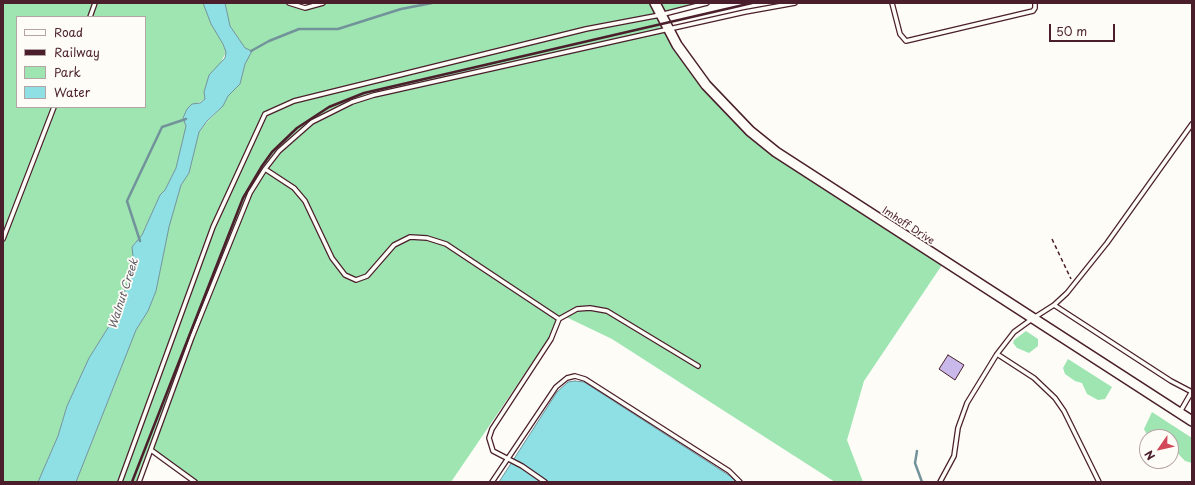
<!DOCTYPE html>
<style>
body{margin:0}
#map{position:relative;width:1195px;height:485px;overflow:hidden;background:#fdfcf7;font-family:"Playpen Sans",sans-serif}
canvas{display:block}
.frame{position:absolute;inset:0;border:4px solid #4a1f2b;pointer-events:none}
.legend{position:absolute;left:16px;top:16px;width:130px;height:92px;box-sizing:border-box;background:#fdfcf7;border:1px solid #b5a4a5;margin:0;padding:5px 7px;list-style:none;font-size:12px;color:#4a1f2b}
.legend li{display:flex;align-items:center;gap:8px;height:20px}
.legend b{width:20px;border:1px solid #b5a4a5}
.north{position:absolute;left:1139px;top:429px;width:40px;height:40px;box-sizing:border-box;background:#fdfcf7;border:1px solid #b5a4a5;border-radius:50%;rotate:236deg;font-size:11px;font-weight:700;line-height:16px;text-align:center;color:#4a1f2b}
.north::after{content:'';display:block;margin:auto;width:14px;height:18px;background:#d1495b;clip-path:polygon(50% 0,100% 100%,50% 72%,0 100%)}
.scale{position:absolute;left:1049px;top:24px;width:66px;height:18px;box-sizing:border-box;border:2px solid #4a1f2b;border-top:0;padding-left:5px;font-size:12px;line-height:14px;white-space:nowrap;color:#4a1f2b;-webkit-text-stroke:3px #fdfcf7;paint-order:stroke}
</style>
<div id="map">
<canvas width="1195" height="485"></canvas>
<div class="frame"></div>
<ul class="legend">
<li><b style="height:5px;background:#fdfcf7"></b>Road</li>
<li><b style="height:5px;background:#4a1f2b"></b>Railway</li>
<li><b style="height:11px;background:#9ee5b2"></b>Park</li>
<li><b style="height:11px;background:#8ee0e5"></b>Water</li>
</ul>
<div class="north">N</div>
<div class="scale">50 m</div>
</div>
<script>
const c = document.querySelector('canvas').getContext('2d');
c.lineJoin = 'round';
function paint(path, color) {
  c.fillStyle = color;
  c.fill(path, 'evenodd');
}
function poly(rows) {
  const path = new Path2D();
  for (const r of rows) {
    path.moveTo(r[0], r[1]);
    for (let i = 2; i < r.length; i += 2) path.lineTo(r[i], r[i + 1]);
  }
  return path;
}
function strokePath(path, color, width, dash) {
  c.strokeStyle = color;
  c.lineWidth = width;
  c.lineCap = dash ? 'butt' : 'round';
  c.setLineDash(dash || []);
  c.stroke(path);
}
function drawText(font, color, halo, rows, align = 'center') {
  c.font = font + ' "Playpen Sans",sans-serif';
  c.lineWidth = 3.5;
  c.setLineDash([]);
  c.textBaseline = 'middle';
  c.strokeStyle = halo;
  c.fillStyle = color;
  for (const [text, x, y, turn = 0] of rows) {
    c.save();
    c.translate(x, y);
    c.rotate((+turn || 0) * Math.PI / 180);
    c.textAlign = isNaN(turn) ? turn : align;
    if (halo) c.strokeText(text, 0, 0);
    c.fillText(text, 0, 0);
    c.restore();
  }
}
paint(poly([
 [3,3,203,3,211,24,223,44,226,52,220,64,209,75,204,92,205,99,187,109,183,118,186,126,176,168,165,190,160,195,142,235,132,247,133,256,127,285,116,315,89,358,67,406,58,436,38,482,3,482],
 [17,17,145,17,145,107,17,107],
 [225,3,289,3,305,8,323,3,707,3,660,15,677,45,750,131,944,262,864,381,847,440,863,482,835,482,612,339,564,316,451,482,195,482,151,450,138,482,76,482,136,330,148,311,156,291,169,227,181,185,189,173,199,132,207,122,223,106,227,96,240,84,245,64,252,51,245,48,230,26],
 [1026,331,1038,339,1038,346,1029,353,1017,348,1013,343,1014,340],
 [1068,359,1112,387,1105,399,1098,400,1087,394,1082,383,1075,381,1065,374,1063,368],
 [1152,412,1192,438,1192,463,1185,461,1171,446,1171,437,1150,437,1146,433,1144,429]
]), '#9ee5b2');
const water = poly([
 [203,3,225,3,230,26,245,48,252,51,245,64,240,84,228,96,223,106,207,121,199,132,189,173,181,185,169,227,156,291,148,311,136,330,76,482,38,482,58,436,67,406,89,358,116,315,127,285,133,256,132,247,142,235,160,195,165,190,176,168,186,126,183,118,187,109,192,104,200,103,205,99,204,92,209,75,225,58,226,52,223,44,211,24,203,3],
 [575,381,584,382,730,476,736,482,499,482,557,392,568,382,575,381]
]);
paint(water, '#8ee0e5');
strokePath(water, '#73939b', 1);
strokePath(poly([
 [251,51,269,41,299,29,338,29,401,9,432,3],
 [140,241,127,201,162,127,186,119],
 [917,451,915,463,922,482]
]), '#73939b', 2.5);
const building = poly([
 [948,355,964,365,955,380,939,369,948,355]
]);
paint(building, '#c8b9ea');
strokePath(building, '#4a1f2b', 1);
const service = poly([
 [289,3,305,8,323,3],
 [892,3,900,34,906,41,1033,11,1035,8,1035,3],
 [90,17,95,3],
 [1192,124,1107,243,1067,293,1054,305,1171,381,1192,392],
 [265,169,294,188,305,201,332,258,345,275,356,280,367,276,394,245,410,237,427,238,446,244,559,319,577,309,590,308,607,311,698,366],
 [3,239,54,107],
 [997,354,1034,378,1055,398,1064,411,1099,482],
 [1180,412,1191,393],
 [151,450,195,482],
 [120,482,213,227,265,114,294,101,586,29,660,15,707,3],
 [139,482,192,337,250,193,265,169,279,151,312,122,352,102,374,95,745,12,795,3],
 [492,482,556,387,567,378,575,376,585,379,729,471,740,482],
 [545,482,522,466,493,451,489,438,492,429,551,339,559,319],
 [940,482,954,456,958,428,967,403,997,354,1014,332,1032,319,1054,305]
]);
const tertiary = poly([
 [655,3,677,45,706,85,750,131,776,152,1192,421]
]);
strokePath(service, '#4a1f2b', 6);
strokePath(tertiary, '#4a1f2b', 12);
strokePath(poly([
 [1052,239,1071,279]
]), '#4a1f2b', 1.5, [4, 3]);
strokePath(service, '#fdfcf7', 3.5);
strokePath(tertiary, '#fdfcf7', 9);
strokePath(poly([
 [132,482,243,198,262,166,272,152,297,128,329,107,364,93,752,3]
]), '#4a1f2b', 2.5);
drawText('10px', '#4a1f2b', '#fdfcf7', [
 ["Imhoff Drive",908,226,33]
]);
drawText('italic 11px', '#5e5963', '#fdfcf7', [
 ["Walnut Creek",124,294,-72]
]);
</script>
